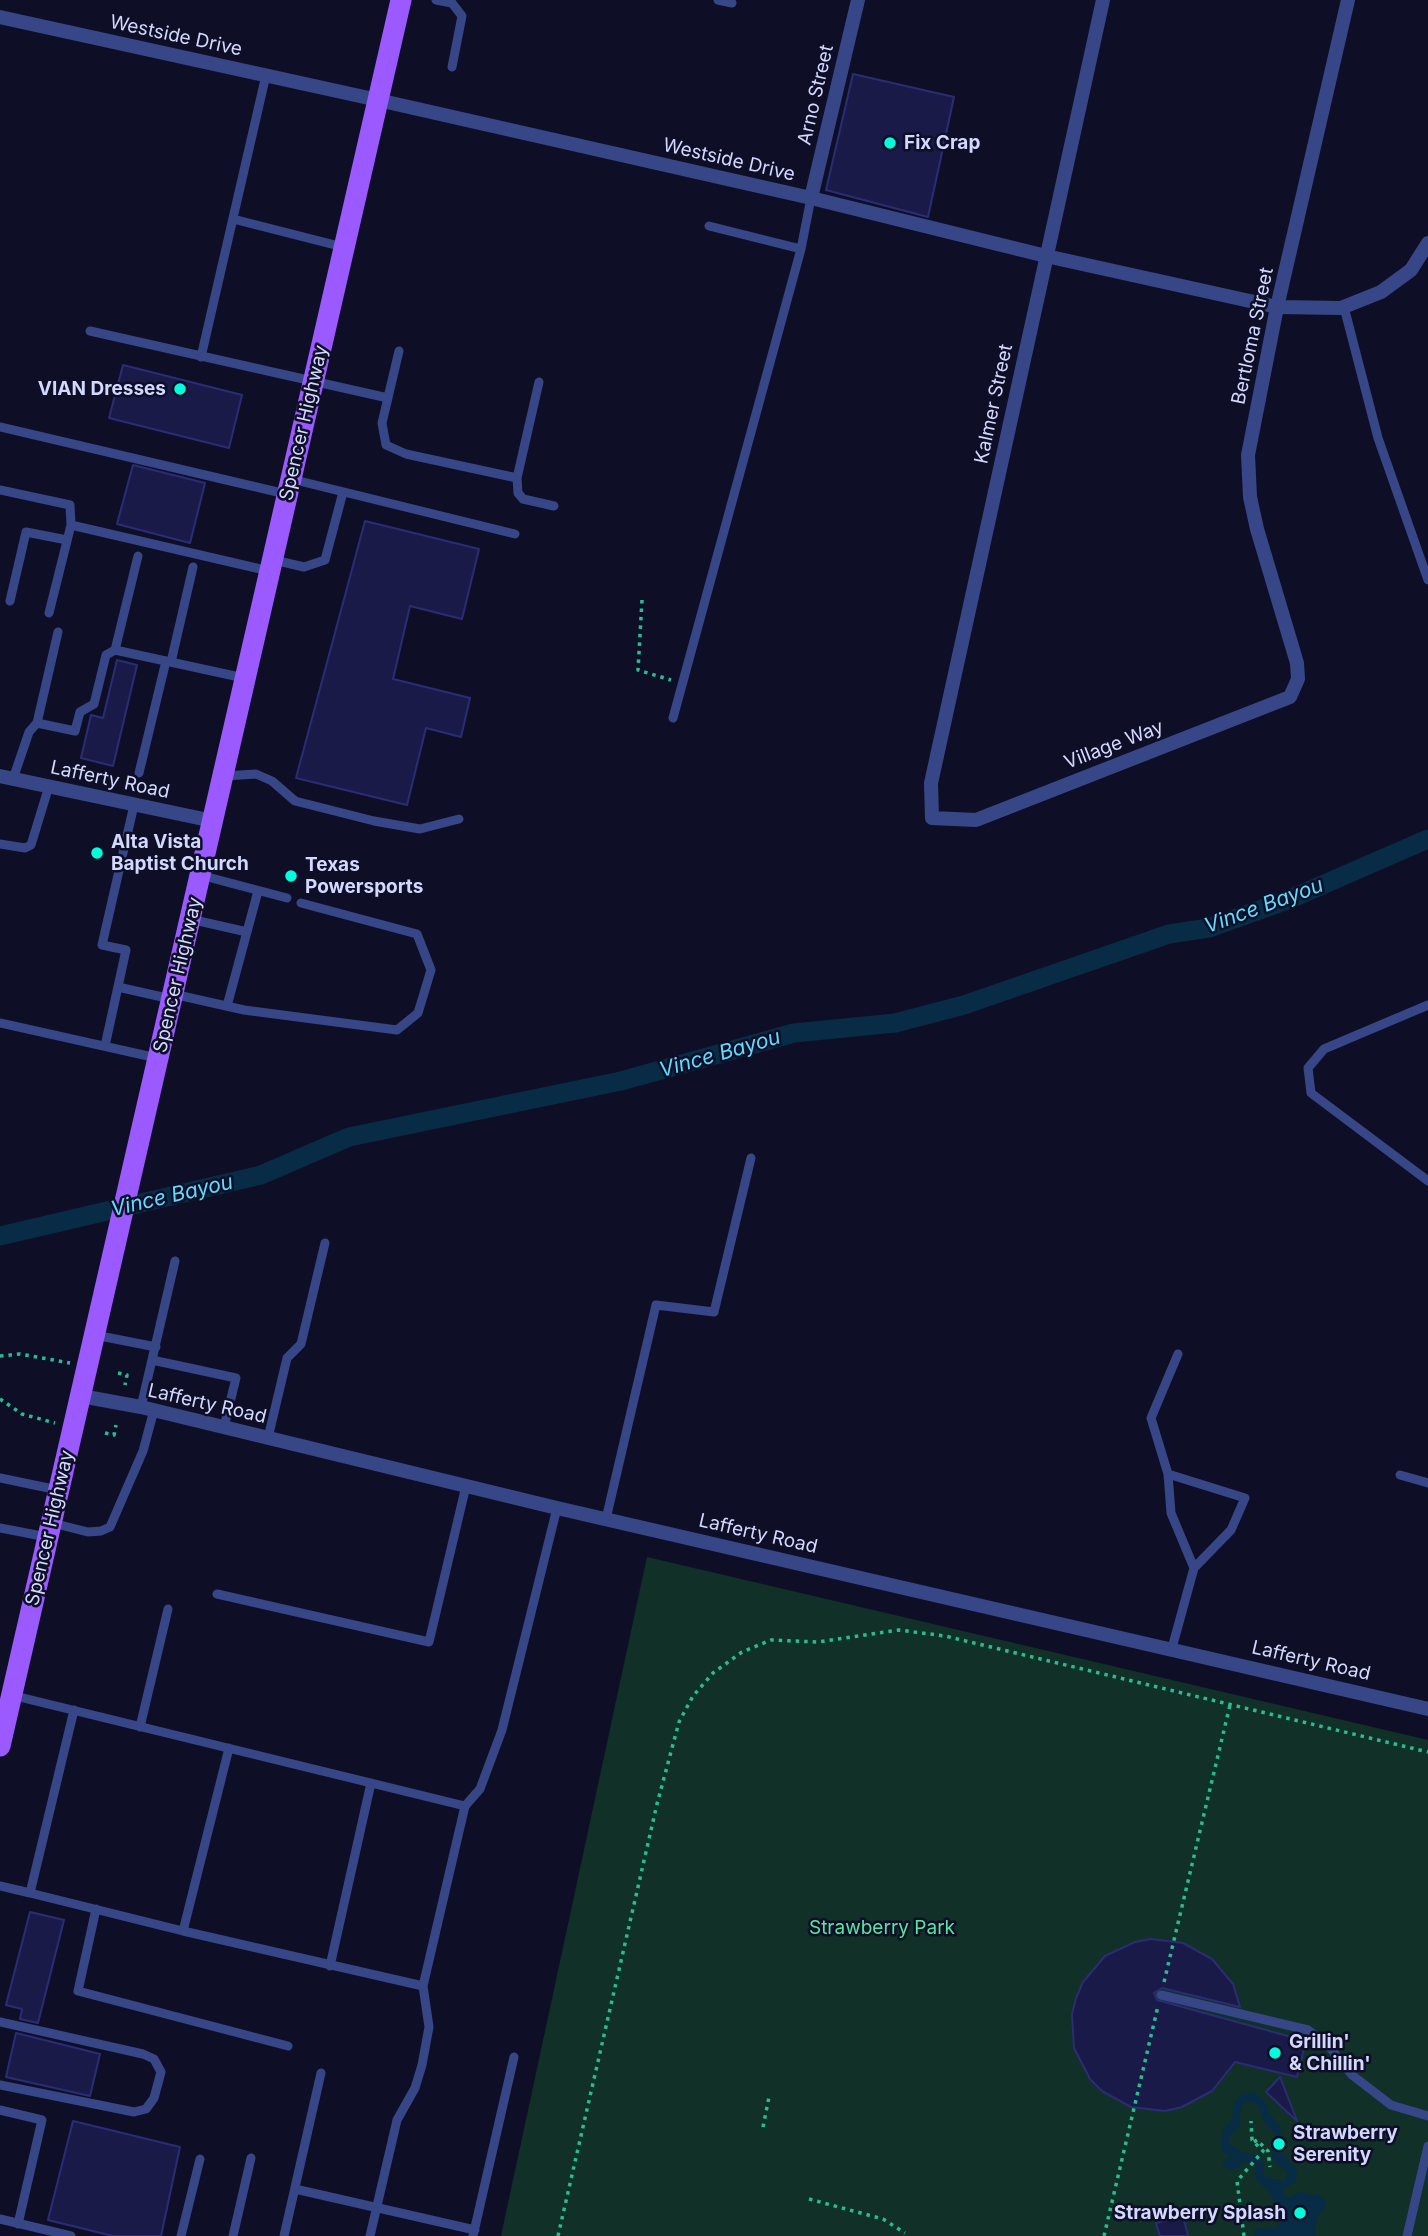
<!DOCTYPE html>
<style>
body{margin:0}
canvas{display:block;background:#0e0f26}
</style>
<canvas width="1428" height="2236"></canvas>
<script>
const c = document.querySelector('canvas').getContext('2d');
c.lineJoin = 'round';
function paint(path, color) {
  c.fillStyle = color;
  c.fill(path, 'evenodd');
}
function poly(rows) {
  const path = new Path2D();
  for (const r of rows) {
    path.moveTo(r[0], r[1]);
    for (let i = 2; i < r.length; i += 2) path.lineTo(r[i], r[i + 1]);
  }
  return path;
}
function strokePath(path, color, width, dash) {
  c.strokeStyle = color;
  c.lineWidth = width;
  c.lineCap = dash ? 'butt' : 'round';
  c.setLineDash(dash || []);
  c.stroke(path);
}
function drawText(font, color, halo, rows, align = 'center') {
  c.font = font + ' Inter,sans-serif';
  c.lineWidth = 5;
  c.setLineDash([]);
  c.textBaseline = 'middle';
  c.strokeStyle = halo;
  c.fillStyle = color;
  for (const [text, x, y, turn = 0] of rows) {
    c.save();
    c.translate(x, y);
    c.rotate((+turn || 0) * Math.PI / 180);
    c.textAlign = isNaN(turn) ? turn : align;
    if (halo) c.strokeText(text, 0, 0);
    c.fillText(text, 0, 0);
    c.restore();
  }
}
paint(poly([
 [647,1557,1428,1740,1428,2236,501,2236]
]), '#113028');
paint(poly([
 [1254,2092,1266,2102,1269,2113,1282,2128,1282,2153,1297,2170,1295,2182,1282,2191,1284,2195,1288,2198,1301,2192,1314,2196,1317,2193,1325,2200,1326,2209,1322,2209,1316,2223,1316,2236,1255,2236,1254,2229,1276,2228,1280,2223,1281,2217,1273,2207,1272,2196,1256,2179,1255,2164,1244,2161,1235,2171,1222,2166,1226,2157,1236,2161,1223,2152,1221,2146,1223,2130,1232,2120,1235,2100,1240,2095],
 [1247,2101,1257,2104,1265,2123,1275,2134,1271,2153,1274,2161,1287,2172,1285,2182,1265,2177,1261,2157,1240,2151,1229,2144,1229,2137,1239,2126,1241,2107]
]), '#082c45');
strokePath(poly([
 [0,1236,261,1175,349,1137,621,1081,794,1033,895,1023,964,1005,1169,934,1209,928,1290,899,1428,839]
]), '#082c45', 19);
const building = poly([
 [853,74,954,97,928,217,826,190,853,74],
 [123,365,242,395,229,448,109,418,123,365],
 [133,465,205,483,190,543,117,524,133,465],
 [365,521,479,549,462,619,410,606,393,679,470,698,461,737,426,728,407,805,296,778,365,521],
 [117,660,137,665,113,766,81,758,91,715,103,718,117,660],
 [30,1912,64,1920,38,2023,20,2019,22,2009,6,2005,30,1912],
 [1151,1939,1183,1943,1212,1959,1233,1984,1240,2007,1162,1988,1154,1993,1157,2000,1306,2041,1297,2077,1235,2062,1212,2091,1182,2107,1165,2111,1131,2107,1102,2091,1090,2079,1074,2048,1072,2014,1076,1998,1083,1982,1105,1956,1135,1942,1151,1939],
 [16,2033,100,2054,90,2096,6,2077,16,2033],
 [1280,2077,1297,2121,1266,2092,1280,2077],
 [73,2121,180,2147,161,2236,113,2236,48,2220,73,2121],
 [1183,2216,1188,2236,1160,2236,1156,2223,1183,2216]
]);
paint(building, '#191a48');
strokePath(building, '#2a2d75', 2);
strokePath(poly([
 [642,600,638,670,671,680],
 [0,1356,20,1354,70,1363],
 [118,1373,127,1375,125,1385],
 [0,1399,22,1414,55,1423],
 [105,1433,114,1435,116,1425],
 [1164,1982,1230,1705],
 [763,2127,769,2097],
 [1254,2142,1257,2140,1268,2151,1270,2167],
 [809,2199,883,2219,905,2233],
 [558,2236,657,1804,679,1722,693,1696,713,1673,742,1652,771,1640,818,1642,899,1630,945,1636,1428,1752],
 [1104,2236,1158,2006],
 [1244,2236,1237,2181,1263,2151,1252,2140,1251,2121]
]), '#29bc91', 3.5, [3.5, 5]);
strokePath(poly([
 [436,0,452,3,462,16,452,67],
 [718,0,732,3],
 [233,219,343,247],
 [709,226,801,249],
 [1344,307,1378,438,1428,580],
 [90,331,388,398],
 [399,351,382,423,386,445,406,454,517,478],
 [201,357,266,75],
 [539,382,517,478,518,493,523,499,554,506],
 [0,427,286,494],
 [291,479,515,534],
 [0,490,70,505,71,525,269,571],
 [274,560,304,567,325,560,343,492],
 [10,601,26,532,67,540],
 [49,613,71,525],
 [115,650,138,556],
 [171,662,193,567],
 [673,718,801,249,811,198],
 [37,723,58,632],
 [139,773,166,661],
 [225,776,256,774,272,781,295,801,374,821,420,829,459,819],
 [13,779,29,732,37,723,75,731,80,712,94,704,106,655,115,650,244,678],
 [0,844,25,848,31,845,49,786],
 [200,875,287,898],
 [190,919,247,932],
 [118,987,171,999],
 [173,994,244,1010,397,1030,418,1013,431,970,417,934,301,903],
 [1428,1005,1324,1049,1308,1068,1311,1093,1428,1181],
 [227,1006,258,891],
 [0,1023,157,1058],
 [105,1046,126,950,102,945,134,805],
 [95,1335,156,1347],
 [152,1360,236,1378,224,1427],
 [141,1407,175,1261],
 [268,1438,287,1358,301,1344,325,1243],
 [1168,1474,1245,1498,1231,1530,1194,1568],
 [1400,1475,1428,1483],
 [0,1478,58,1490],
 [606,1519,656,1305,714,1312,751,1158],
 [52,1523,88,1532,101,1531,110,1527,143,1451,154,1410],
 [0,1528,47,1537],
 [217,1594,429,1642,466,1486],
 [1172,1648,1194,1568,1171,1513,1168,1474,1151,1418,1178,1354],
 [11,1695,465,1806],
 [74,1710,30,1893,183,1931,229,1748],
 [140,1727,168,1609],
 [0,1886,30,1893],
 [96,1909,78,1991,288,2046],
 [183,1931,423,1986],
 [330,1966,371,1783],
 [1161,1995,1308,2030,1327,2044,1352,2075,1391,2105,1428,2116],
 [0,2022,143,2054,154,2059,161,2072,154,2098,146,2109,134,2112,0,2085],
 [0,2110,42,2120,18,2224],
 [295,2189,475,2230],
 [0,2219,71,2236],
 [181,2236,200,2159],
 [233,2236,251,2158],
 [284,2236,321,2073],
 [370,2236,397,2120,415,2088,422,2065,429,2027,423,1986,465,1806,480,1789,502,1730,557,1508],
 [473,2236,514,2057],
 [1407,2236,1428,2146]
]), '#374687', 9);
strokePath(poly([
 [1103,0,931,783,932,818,976,820,1290,697,1298,679,1297,663,1257,529,1250,497,1248,455,1277,307,1348,0],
 [811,198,858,0],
 [0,776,213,821]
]), '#374687', 14);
strokePath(poly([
 [0,17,378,100,811,198,1046,256,1277,307,1341,308,1381,292,1411,270,1428,243],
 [81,1396,141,1407,557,1508,1428,1709]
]), '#374687', 14);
strokePath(poly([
 [0,1746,401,0]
]), '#9b5aff', 21);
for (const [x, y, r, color] of [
 [890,143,7,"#00fedc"],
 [180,389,7,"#00fedc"],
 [97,853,7,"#00fedc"],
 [291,876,7,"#00fedc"],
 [1275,2053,7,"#00fedc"],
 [1279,2144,7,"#00fedc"],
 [1300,2213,7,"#00fedc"]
]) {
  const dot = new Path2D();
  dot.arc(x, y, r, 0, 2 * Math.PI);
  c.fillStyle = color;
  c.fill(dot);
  strokePath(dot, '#0e0f26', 2.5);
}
drawText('19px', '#d3d8ff', '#0e0f26', [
 ["Westside Drive",176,36,12],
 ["Arno Street",816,95,-77],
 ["Westside Drive",729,160,13],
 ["Bertloma Street",1253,336,-78],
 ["Kalmer Street",994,404,-78],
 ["Spencer Highway",304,423,-77],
 ["Village Way",1114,745,-21],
 ["Lafferty Road",110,780,12],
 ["Spencer Highway",178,975,-77],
 ["Lafferty Road",207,1404,13],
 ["Spencer Highway",50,1528,-77],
 ["Lafferty Road",758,1534,13],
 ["Lafferty Road",1311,1661,13]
]);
drawText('bold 19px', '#d3d8ff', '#0e0f26', [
 ["Fix Crap",904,143],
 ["VIAN Dresses",166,389,"right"],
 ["Alta Vista",111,842],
 ["Baptist Church",111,864],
 ["Texas",305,865],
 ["Powersports",305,887],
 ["Grillin'",1289,2042],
 ["& Chillin'",1289,2064],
 ["Strawberry",1293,2133],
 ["Serenity",1293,2155],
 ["Strawberry Splash",1286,2213,"right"]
], 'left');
drawText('19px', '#59e5a1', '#0e0f26', [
 ["Strawberry Park",882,1928]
]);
drawText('italic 21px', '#61dbff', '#0e0f26', [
 ["Vince Bayou",1264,906,-20],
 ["Vince Bayou",720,1054,-16],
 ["Vince Bayou",172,1196,-13]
]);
</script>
